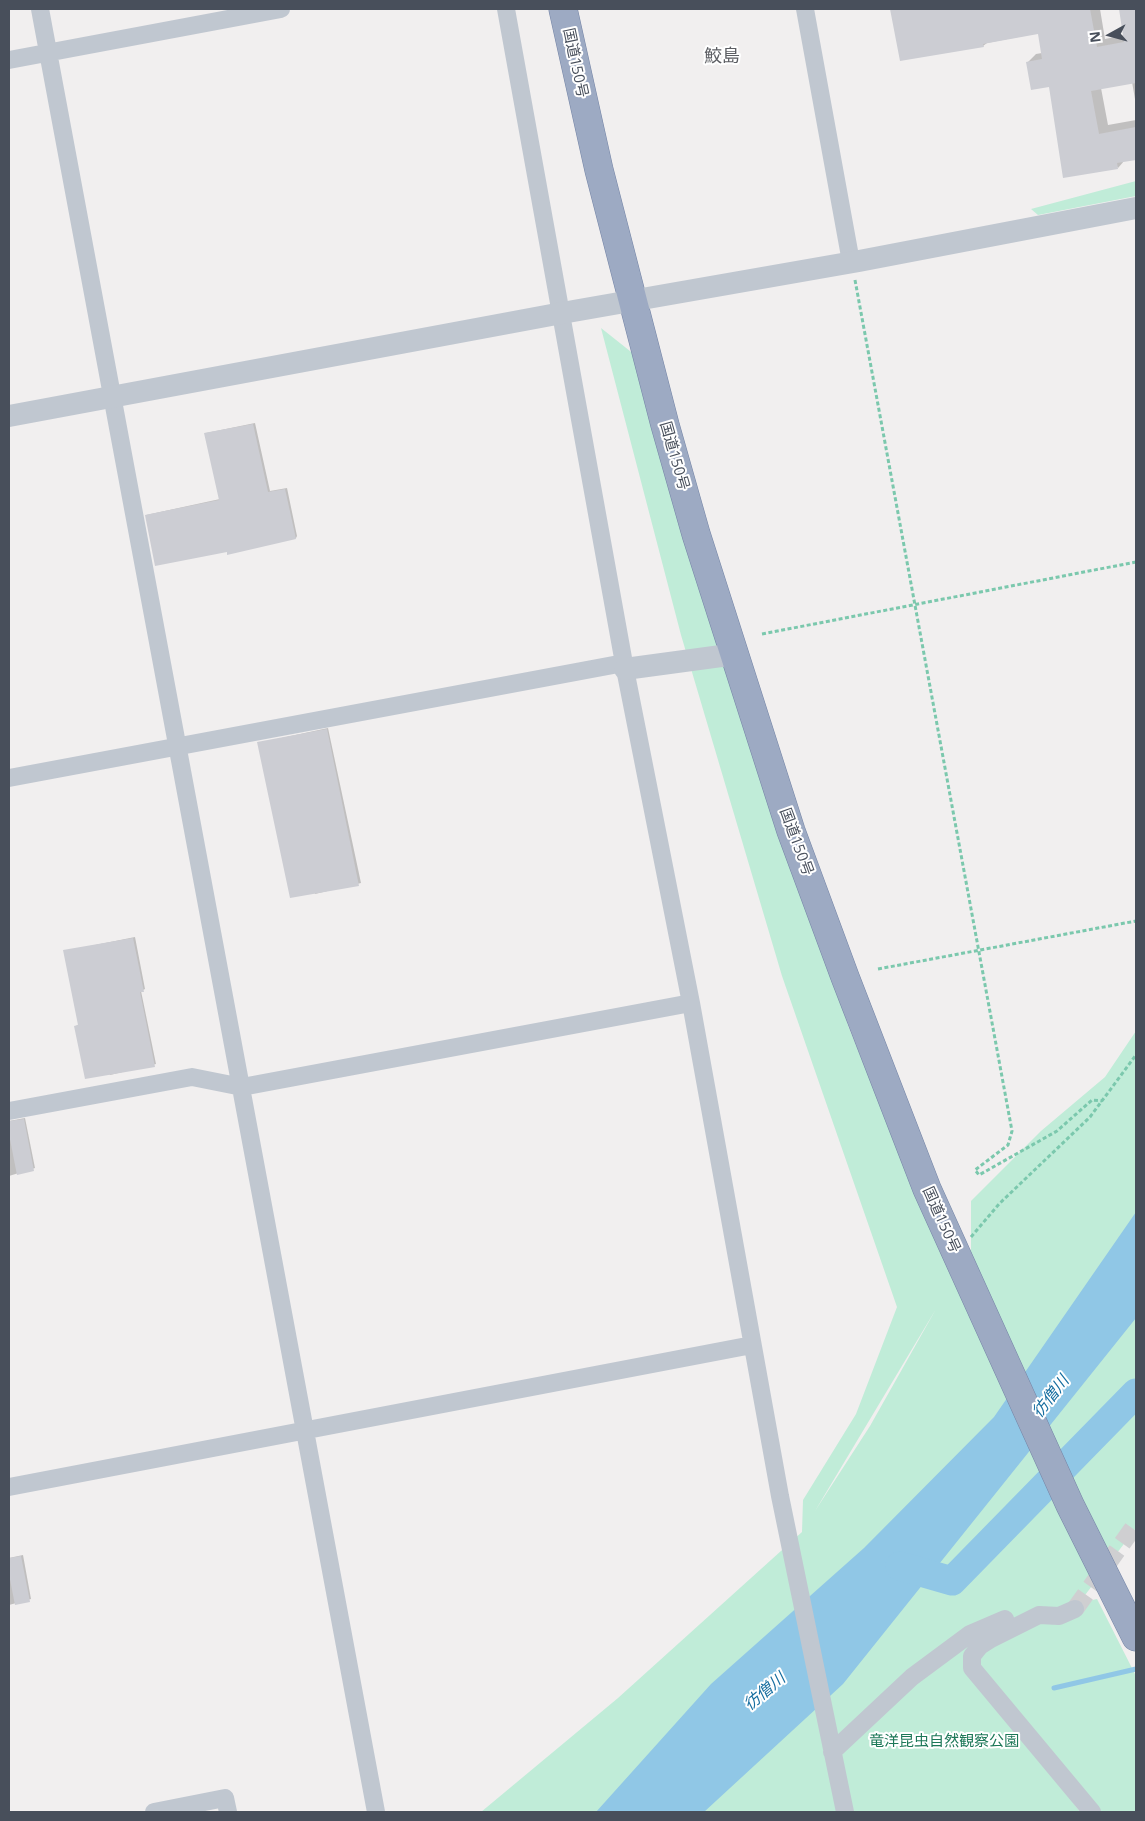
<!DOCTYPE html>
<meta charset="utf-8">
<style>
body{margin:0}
#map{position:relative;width:1145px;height:1821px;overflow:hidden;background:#f1efef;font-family:"Open Sans",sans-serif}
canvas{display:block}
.frame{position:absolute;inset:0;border:10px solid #484f5b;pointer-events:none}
.north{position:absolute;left:1085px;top:10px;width:50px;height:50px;-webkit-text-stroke:4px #fff;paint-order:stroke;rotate:263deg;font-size:14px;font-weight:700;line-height:20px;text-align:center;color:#484f5b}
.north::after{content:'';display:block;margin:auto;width:18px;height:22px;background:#484f5b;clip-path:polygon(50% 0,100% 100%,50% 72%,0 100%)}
</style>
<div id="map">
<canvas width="1145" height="1821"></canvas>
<div class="frame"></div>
<div class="north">N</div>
</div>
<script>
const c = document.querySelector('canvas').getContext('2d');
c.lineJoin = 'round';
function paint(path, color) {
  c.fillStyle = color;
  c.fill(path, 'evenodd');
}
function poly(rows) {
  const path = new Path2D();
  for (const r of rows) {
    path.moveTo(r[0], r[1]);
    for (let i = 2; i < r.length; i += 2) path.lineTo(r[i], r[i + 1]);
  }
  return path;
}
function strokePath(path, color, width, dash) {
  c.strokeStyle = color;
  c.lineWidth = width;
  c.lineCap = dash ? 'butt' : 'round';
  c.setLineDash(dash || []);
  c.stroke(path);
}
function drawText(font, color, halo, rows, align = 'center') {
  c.font = font + ' "Open Sans","Noto Sans JP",sans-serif';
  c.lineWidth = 4;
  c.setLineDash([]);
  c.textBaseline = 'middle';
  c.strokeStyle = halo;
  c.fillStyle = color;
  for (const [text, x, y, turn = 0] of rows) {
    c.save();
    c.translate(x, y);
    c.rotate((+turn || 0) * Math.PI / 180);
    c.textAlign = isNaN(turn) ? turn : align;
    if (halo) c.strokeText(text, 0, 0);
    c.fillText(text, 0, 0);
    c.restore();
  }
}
paint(poly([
 [1136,181,1136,196,1038,215,1031,209],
 [601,328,635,355,752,740,849,1028,953,1281,971,1249,971,1201,1041,1131,1105,1077,1136,1031,1136,1528,1079,1603,1097,1599,1136,1676,1136,1812,1095,1812,970,1661,1080,1812,481,1812,618,1698,802,1532,803,1500,856,1414,897,1307,782,976,681,635],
 [936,1309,870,1426,815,1511]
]), '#c0ecd8');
paint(poly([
 [1136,1212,1136,1318,843,1684,704,1812,596,1812,711,1684,864,1548,994,1417]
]), '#90c7e6');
paint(poly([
 [891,9,1100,9,1105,39,1124,35,1120,9,1136,9,1136,105,1132,82,1101,88,1108,125,1136,120,1136,159,1125,160,1118,168,1050,86,1027,63,1036,54,1042,53,1039,33,987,43,983,46,901,60],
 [255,423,270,491,287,488,297,536,296,538,228,551,146,515,220,499,206,433],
 [328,728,361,883,315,894,258,743],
 [135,937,145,989,141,991,156,1064,110,1075,76,1026,79,1024,65,951],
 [25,1118,35,1168,9,1176,9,1121],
 [23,1555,31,1599,9,1605,9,1558]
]), '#0003');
strokePath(poly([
 [1054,1688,1136,1669]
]), '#90c7e6', 5);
strokePath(poly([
 [900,1566,952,1581,1136,1393]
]), '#90c7e6', 29);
paint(poly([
 [890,9,1090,9,1097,47,1124,42,1119,9,1136,9,1136,83,1091,91,1099,134,1136,127,1136,160,1117,163,1118,169,1063,178,1049,87,1031,90,1026,62,1042,59,1038,34,983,44,984,47,900,61],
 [253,424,268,492,285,489,296,539,227,555,227,552,155,566,145,515,219,500,204,433],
 [327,729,359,886,290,898,257,742],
 [133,938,144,992,140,992,155,1067,85,1079,74,1026,78,1025,63,950],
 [24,1119,34,1171,17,1175,9,1134,9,1121],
 [21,1556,30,1602,15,1605,9,1574,9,1558]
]), '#cccdd3');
strokePath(poly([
 [1075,1609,1136,1524]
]), '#cfcfd1', 18, [18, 9]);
const trunk = poly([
 [563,9,599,170,665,425,696,534,791,831,845,977,927,1189,1070,1505,1136,1637]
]);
strokePath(trunk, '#7585a6', 29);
strokePath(poly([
 [855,280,1012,1131,1008,1145,975,1170,979,1175,1057,1131,1092,1100,1102,1101],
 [762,634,1136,562],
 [878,969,1136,921],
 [971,1237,999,1204,1090,1117,1136,1055]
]), '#7bc8ad', 3, [4, 2.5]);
strokePath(poly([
 [40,9,376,1812],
 [506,9,625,669,691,1003,780,1496,845,1812],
 [805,9,851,262],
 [9,60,281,9],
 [9,778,624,663],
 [9,1111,192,1077,242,1087,691,1003],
 [9,1487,752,1345],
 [1075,1609,1059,1616,1039,1615,991,1639,980,1646,972,1656,972,1668,1092,1812],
 [832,1752,912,1677,970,1634,1005,1619],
 [154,1812,225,1798,228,1812]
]), '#c0c7d0', 18);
strokePath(poly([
 [9,416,562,313,859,261,1136,208],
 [625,669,736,654]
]), '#c0c7d0', 22);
strokePath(trunk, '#9daac3', 28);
drawText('15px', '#484f5b', '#fff', [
 ["国道150号",575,63,78],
 ["国道150号",674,456,74],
 ["国道150号",796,842,70],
 ["国道150号",941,1220,66]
]);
drawText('15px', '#1d7858', '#fff', [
 ["竜洋昆虫自然観察公園",944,1742]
]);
drawText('italic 16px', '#166ea0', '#fff', [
 ["彷僧川",1051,1397,-52],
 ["彷僧川",765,1692,-40]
]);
drawText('18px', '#5c5e63', '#fff', [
 ["鮫島",722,57]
]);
</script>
